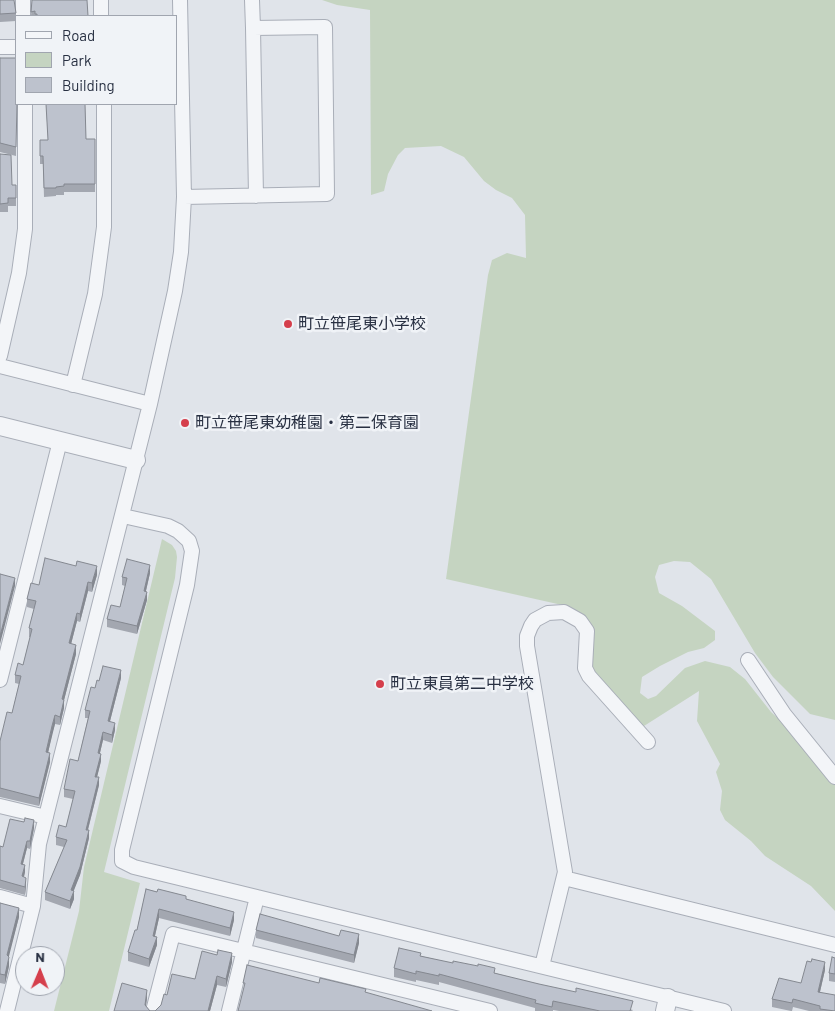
<!DOCTYPE html>
<meta charset="utf-8">
<style>
body{margin:0}
#map{position:relative;width:835px;height:1011px;overflow:hidden;background:#e0e4ea;font-family:Barlow,sans-serif}
canvas{display:block}
.legend{position:absolute;left:15px;top:15px;width:162px;height:90px;box-sizing:border-box;background:#f0f3f7;border:1px solid #a0a5af;margin:0;padding:6px 9px;list-style:none;font-size:15px;color:#283042}
.legend li{display:flex;align-items:center;gap:10px;height:25px}
.legend b{width:25px;border:1px solid #a0a5af}
.north{position:absolute;left:15px;top:946px;width:50px;height:50px;box-sizing:border-box;background:#f0f3f7;border:1px solid #a0a5af;border-radius:50%;rotate:1deg;font-size:14px;font-weight:700;line-height:20px;text-align:center;color:#283042}
.north::after{content:'';display:block;margin:auto;width:18px;height:22px;background:#d53f4c;clip-path:polygon(50% 0,100% 100%,50% 72%,0 100%)}
</style>
<div id="map">
<canvas width="835" height="1011"></canvas>
<ul class="legend">
<li><b style="height:6px;background:#f3f5f8"></b>Road</li>
<li><b style="height:14px;background:#c5d4c1"></b>Park</li>
<li><b style="height:14px;background:#bdc2cd"></b>Building</li>
</ul>
<div class="north">N</div>
</div>
<script>
const c = document.querySelector('canvas').getContext('2d');
c.lineJoin = 'round';
function paint(path, color) {
  c.fillStyle = color;
  c.fill(path, 'evenodd');
}
function poly(rows) {
  const path = new Path2D();
  for (const r of rows) {
    path.moveTo(r[0], r[1]);
    for (let i = 2; i < r.length; i += 2) path.lineTo(r[i], r[i + 1]);
  }
  return path;
}
function strokePath(path, color, width, dash) {
  c.strokeStyle = color;
  c.lineWidth = width;
  c.lineCap = dash ? 'butt' : 'round';
  c.setLineDash(dash || []);
  c.stroke(path);
}
function drawText(font, color, halo, rows, align = 'center') {
  c.font = font + ' Barlow,"Noto Sans JP",sans-serif';
  c.lineWidth = 5;
  c.setLineDash([]);
  c.textBaseline = 'middle';
  c.strokeStyle = halo;
  c.fillStyle = color;
  for (const [text, x, y, turn = 0] of rows) {
    c.save();
    c.translate(x, y);
    c.rotate((+turn || 0) * Math.PI / 180);
    c.textAlign = isNaN(turn) ? turn : align;
    if (halo) c.strokeText(text, 0, 0);
    c.fillText(text, 0, 0);
    c.restore();
  }
}
paint(poly([
 [322,0,835,0,835,720,810,714,773,677,755,653,711,579,690,562,674,561,659,565,655,577,659,593,682,606,715,631,715,640,704,648,688,652,660,666,642,677,640,693,648,699,656,696,685,668,705,661,730,667,745,679,771,712,835,771,835,911,811,886,765,856,751,841,725,820,720,810,722,791,716,772,720,764,697,721,699,691,644,726,602,686,591,667,594,641,592,628,585,616,571,607,446,579,488,275,492,260,507,253,526,258,525,215,512,198,496,190,484,181,464,157,441,146,405,148,398,155,388,174,384,191,371,195,370,10,337,5],
 [162,539,172,545,176,551,177,557,175,578,104,872,140,883,109,1011,54,1011,79,911,84,867]
]), '#c5d4c1');
const minor = poly([
 [23,0,23,16],
 [101,0,101,16],
 [253,28,256,196],
 [0,47,16,47],
 [184,197,327,194,325,27,253,28,252,0],
 [0,356,19,273,25,229,25,104],
 [0,366,150,404],
 [73,385,95,294,104,227,104,104],
 [123,516,168,526,178,531,189,541,192,551,187,585,122,850,122,861,134,867,724,1011],
 [748,660,784,714,835,777],
 [0,680,60,441],
 [0,806,46,817],
 [564,878,835,945],
 [0,897,33,906],
 [542,966,565,872,527,646,527,636,531,626,535,620,548,613,564,612,580,621,587,631,585,668,589,676,648,742],
 [7,1011,33,906,39,844,150,404,175,291,181,252,184,197,180,0],
 [153,1011,173,934,490,1011],
 [229,1011,257,897]
]);
const tertiary = poly([
 [0,426,136,460],
 [665,1011,668,998]
]);
strokePath(minor, '#a9aeb8', 16);
strokePath(tertiary, '#a9aeb8', 20);
strokePath(minor, '#f3f5f8', 14);
strokePath(tertiary, '#f3f5f8', 18);
paint(poly([
 [0,0,16,13,16,21,0,22],
 [32,0,88,16,31,16],
 [0,58,16,104,16,156,0,152],
 [46,104,85,104,86,139,95,139,95,192,64,192,64,195,56,195,56,196,44,197,43,164,40,164,40,140,48,140],
 [0,154,12,185,16,185,16,206,8,206,8,212,0,212],
 [150,573,146,591,147,600,137,634,107,627,107,619,120,607,125,586,122,585,122,577],
 [97,575,92,592,88,591,80,622,77,621,71,644,76,654,64,700,64,708,60,725,55,724,52,734,48,753,50,762,39,806,0,797,0,741,12,713,19,684,15,683,15,675,23,665,30,637,29,637,29,628,34,609,27,607,27,599,39,585],
 [121,678,110,721,115,730,112,743,103,740,100,753,101,761,97,777,99,785,88,830,89,838,80,875,73,891,74,899,70,909,45,900,45,892,64,847,56,845,56,837,66,827,73,799,64,797,64,789,78,761,88,718,85,718,85,710,95,688,99,681],
 [34,828,30,849,27,848,23,864,25,872,24,877,26,885,25,895,0,888,0,846,3,847],
 [146,889,186,899,234,920,230,936,159,918,155,936,157,945,149,967,128,961,128,952,137,930],
 [0,903,19,917,8,957,9,966,5,984,0,983],
 [256,930,359,943,354,963,256,938],
 [217,955,232,962,226,987,217,985,210,1011,114,1011,147,998,146,1006,150,1011,155,1011,161,1005,167,995,195,979],
 [421,956,495,973,633,1010,632,1011,559,1011,553,1010,553,1011,535,1011,535,1008,439,982,439,985,416,980,416,982,394,977,394,968],
 [835,958,835,982,829,981,829,973],
 [825,970,820,992,835,1011,809,1011,793,1007,792,1011,791,1011,772,1007,772,999]
]), '#a3a7b0');
paint(poly([
 [150,565,150,573,144,599,144,591],
 [97,566,97,575,92,592,92,583],
 [15,578,15,586,0,644,0,636],
 [88,582,88,591,80,622,80,614],
 [147,592,147,600,137,634,137,626],
 [77,613,77,621,69,652,69,643],
 [76,645,76,654,62,708,62,699],
 [121,670,121,678,108,729,108,721],
 [64,700,64,708,60,725,60,717],
 [55,715,55,724,46,761,46,752],
 [115,723,115,730,112,743,112,735],
 [103,732,103,740,98,761,98,753],
 [50,753,50,762,39,806,39,798],
 [101,754,101,761,95,785,95,777],
 [99,777,99,785,86,837,86,830],
 [34,820,34,828,30,849,30,841],
 [89,830,89,838,80,875,71,898,71,890],
 [27,841,27,848,21,871,21,864],
 [25,865,25,872,22,884,22,876],
 [26,878,26,885,25,895,25,887],
 [74,891,74,899,70,909,70,901],
 [19,908,19,917,7,964,7,955],
 [159,909,159,918,153,944,153,936],
 [234,912,234,920,230,936,230,928],
 [359,934,359,943,354,963,354,955],
 [157,937,157,945,149,967,149,959],
 [232,953,232,962,226,987,226,979],
 [9,957,9,966,5,984,5,975],
 [825,962,825,970,818,1000,818,992],
 [217,976,217,985,210,1011,208,1011],
 [147,990,147,998,145,1011,145,1005]
]), '#848890');
const building = poly([
 [0,0,14,0,16,13,0,14,0,0],
 [32,0,87,0,88,16,37,16,37,14,35,14,35,11,31,12,32,0],
 [0,58,16,58,16,104,17,104,16,147,0,143,0,58],
 [46,104,85,104,86,139,95,139,95,184,64,184,64,186,56,187,56,188,44,188,43,156,40,156,40,140,48,140,46,104],
 [0,154,11,155,12,185,16,185,16,198,8,198,8,203,0,204,0,154],
 [45,558,76,566,77,561,97,566,92,583,88,582,80,614,77,613,69,643,76,645,62,699,64,700,60,717,55,715,52,726,46,752,50,753,39,798,0,788,0,741,7,712,12,713,21,676,15,675,18,663,23,665,32,629,29,628,36,601,27,599,31,583,39,585,45,558],
 [127,559,150,565,144,591,147,592,137,626,107,619,111,605,120,607,127,578,122,577,127,559],
 [0,574,15,578,0,636,0,574],
 [103,666,121,670,108,721,115,723,112,735,103,732,98,753,101,754,95,777,99,777,86,830,89,830,80,867,71,890,74,891,70,901,45,892,67,840,56,837,59,825,66,827,75,791,64,789,70,759,78,761,90,711,85,710,91,687,95,688,97,680,99,681,103,666],
 [25,818,34,820,30,841,27,841,21,864,25,865,22,876,26,878,25,887,0,880,0,846,3,847,10,819,24,822,25,818],
 [146,889,157,892,158,889,186,896,186,899,234,912,230,928,159,909,153,936,157,937,149,959,128,952,135,930,137,930,146,889],
 [0,903,19,908,7,955,9,957,5,975,0,974,0,903],
 [260,914,339,936,341,930,359,934,354,955,256,930,260,914],
 [399,948,421,953,420,956,453,963,453,961,478,966,478,964,495,968,494,973,539,984,576,992,576,988,633,1001,630,1011,600,1011,553,1001,552,1007,535,1003,536,1000,439,974,439,976,416,971,416,974,394,968,399,948],
 [218,950,232,953,226,979,217,976,208,1011,209,1011,114,1011,122,983,147,990,145,1005,150,1011,155,1011,161,1005,164,994,167,995,172,974,195,979,202,951,217,955,218,950],
 [832,957,835,958,835,974,829,973,832,957],
 [812,959,825,962,818,992,835,995,835,1011,820,1009,820,1006,793,999,792,1003,772,999,779,978,801,983,807,961,811,962,812,959],
 [247,965,319,983,320,978,366,989,365,992,432,1011,238,1011,245,983,243,983,247,965]
]);
paint(building, '#bdc2cd');
strokePath(building, '#848890', 1);
for (const [x, y, r, color] of [
 [288,324,5,"#d53f4c"],
 [185,423,5,"#d53f4c"],
 [380,684,5,"#d53f4c"]
]) {
  const dot = new Path2D();
  dot.arc(x, y, r, 0, 2 * Math.PI);
  c.fillStyle = color;
  c.fill(dot);
  strokePath(dot, '#f0f3f7', 2);
}
drawText('16px', '#283042', '#f0f3f7', [
 ["町立笹尾東小学校",298,324],
 ["町立笹尾東幼稚園・第二保育園",195,423],
 ["町立東員第二中学校",390,684]
], 'left');
</script>
